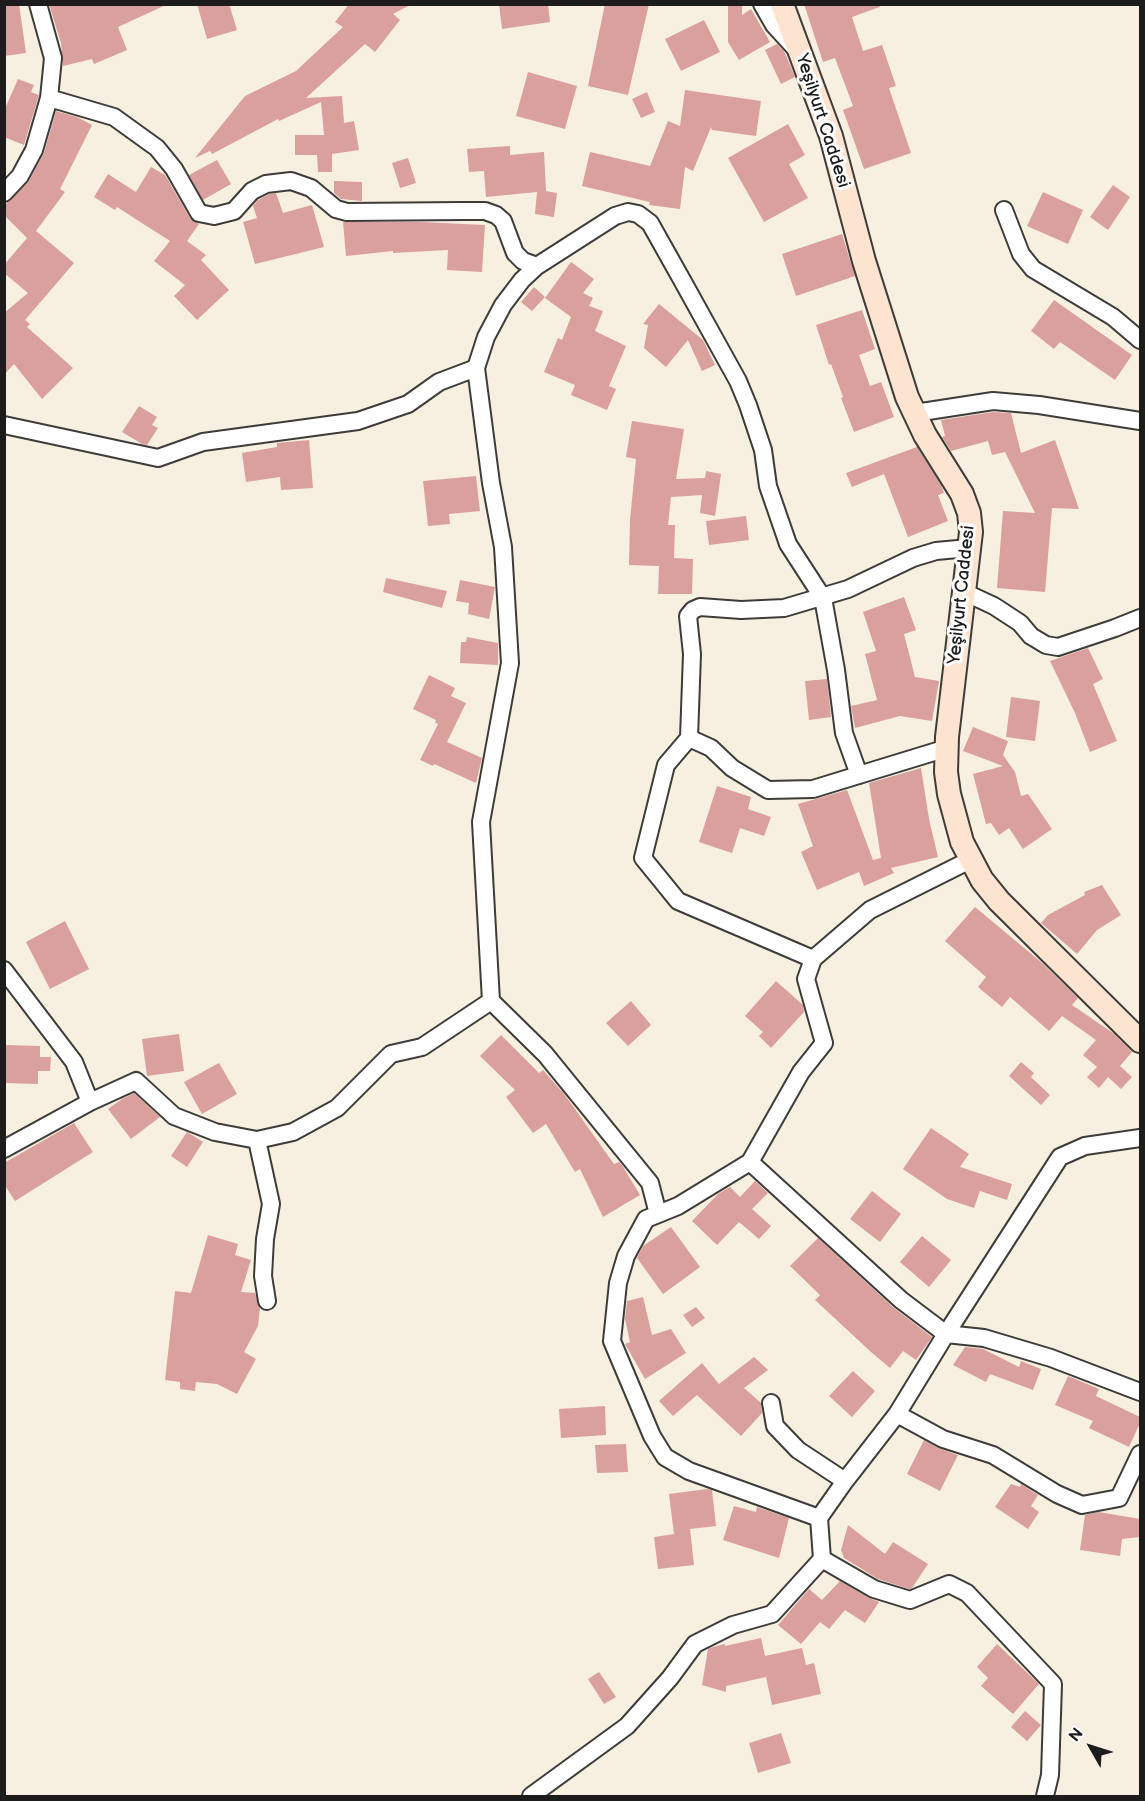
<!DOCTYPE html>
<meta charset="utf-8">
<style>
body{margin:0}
#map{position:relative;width:1145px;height:1801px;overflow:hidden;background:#f7efe0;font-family:"Balsamiq Sans",sans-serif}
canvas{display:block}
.frame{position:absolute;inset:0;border:6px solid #1c1c1c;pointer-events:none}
.north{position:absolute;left:1061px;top:1717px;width:60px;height:60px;-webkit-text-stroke:4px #fff;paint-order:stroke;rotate:309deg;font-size:16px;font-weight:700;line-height:24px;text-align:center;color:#1c1c1c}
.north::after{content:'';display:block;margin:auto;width:21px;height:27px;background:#1c1c1c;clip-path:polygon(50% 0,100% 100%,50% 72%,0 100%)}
</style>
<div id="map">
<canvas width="1145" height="1801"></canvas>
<div class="frame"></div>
<div class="north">N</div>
</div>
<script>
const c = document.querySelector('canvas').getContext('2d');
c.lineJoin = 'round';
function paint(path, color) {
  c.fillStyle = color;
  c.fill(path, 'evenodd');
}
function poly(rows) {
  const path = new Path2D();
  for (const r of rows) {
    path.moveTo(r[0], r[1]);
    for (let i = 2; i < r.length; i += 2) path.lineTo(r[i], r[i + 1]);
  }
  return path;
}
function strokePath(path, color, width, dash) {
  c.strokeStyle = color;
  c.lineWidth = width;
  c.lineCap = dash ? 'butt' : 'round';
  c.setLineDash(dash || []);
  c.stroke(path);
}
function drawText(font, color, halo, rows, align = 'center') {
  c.font = font + ' "Balsamiq Sans",sans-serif';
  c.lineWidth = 6;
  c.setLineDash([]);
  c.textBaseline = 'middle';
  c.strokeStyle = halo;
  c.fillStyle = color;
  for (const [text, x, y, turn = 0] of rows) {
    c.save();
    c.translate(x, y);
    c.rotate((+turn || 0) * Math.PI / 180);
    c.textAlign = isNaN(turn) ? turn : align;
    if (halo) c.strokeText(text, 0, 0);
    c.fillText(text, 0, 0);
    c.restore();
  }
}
paint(poly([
 [4,4,19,4,26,53,4,56],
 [49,4,168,4,118,27,127,50,94,64,92,59,63,66,61,43],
 [197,4,229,4,237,30,207,39],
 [349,4,412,4,393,14,400,20,375,52,365,44,306,98,342,96,344,123,354,121,359,150,332,154,332,172,318,172,317,155,295,155,295,135,324,135,321,102,279,121,278,119,212,154,210,151,195,158,245,96,296,71,343,27,335,22],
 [499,4,548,4,550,22,502,29],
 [605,4,649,4,628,95,588,86],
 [728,4,742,4,742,15,751,9,770,42,739,60,728,42],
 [804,4,880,4,880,7,852,17,863,51,882,45,896,86,889,88,911,153,864,169,843,110,853,106,835,58,823,62],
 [704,20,720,52,681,71,665,39],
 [777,44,784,51,795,77,781,84,765,50],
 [528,72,577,86,565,129,516,116],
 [18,79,34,85,31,92,39,95,24,145,4,137,4,111],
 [685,90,761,101,756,136,712,130,711,127,693,171,685,167,680,209,649,205,650,202,582,186,590,152,650,166,668,121,680,126],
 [647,92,655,112,641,118,632,99],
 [56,111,77,117,92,125,60,189,65,192,36,231,74,263,25,320,30,324,27,327,73,368,42,399,14,364,4,375,4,313,28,293,4,273,4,265,27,238,4,215,4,206,29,181,44,153],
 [788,124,805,155,789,164,808,198,764,222,728,158],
 [510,146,510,155,544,152,546,191,557,193,554,217,535,214,537,192,486,197,484,171,469,172,467,149],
 [408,158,416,183,400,188,392,163],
 [217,160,231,184,203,200,189,175],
 [151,167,165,175,190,218,199,224,187,241,206,255,201,260,229,290,197,320,174,296,185,285,154,261,170,241,117,207,115,210,94,197,108,174,136,192],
 [334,181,362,182,362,201,341,199,334,193],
 [1113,185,1130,197,1108,230,1090,217],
 [1043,192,1083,210,1068,244,1027,226],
 [276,193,283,213,312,205,324,247,255,264,243,222,257,218,253,206,258,200,269,194],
 [343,222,421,222,485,225,482,272,447,270,448,250,393,253,393,251,346,256],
 [842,234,855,276,796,296,782,254],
 [571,262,594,279,583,293,593,298,589,306,603,311,595,331,626,346,609,386,616,389,607,410,571,395,575,385,544,372,558,338,562,340,571,317,545,298],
 [534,287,545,297,532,311,521,302],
 [1054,300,1132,355,1115,380,1060,342,1054,349,1031,331],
 [659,304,703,340,715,365,702,371,688,340,666,367,644,348,648,325,643,324],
 [862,310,875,349,859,355,870,386,881,382,894,417,854,432,841,398,843,397,831,364,829,365,816,325],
 [139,406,157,417,152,425,158,428,147,445,142,444,122,432],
 [993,412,1011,413,1021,453,1055,440,1079,509,1052,508,1045,592,997,588,1003,511,1035,513,1005,452,992,455,988,441,951,451,942,437,945,436,941,420],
 [632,421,684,429,676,479,705,478,706,471,721,474,715,516,700,513,702,495,671,497,668,525,675,525,674,558,693,559,692,594,658,594,659,566,629,565,630,520,636,459,626,457],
 [309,440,313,488,281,490,280,477,246,482,242,453,277,447,277,443],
 [917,447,941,485,944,493,938,495,948,521,908,537,884,474,852,487,846,473],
 [476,476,480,511,449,514,450,524,428,526,423,481],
 [746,516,749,540,709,545,706,521],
 [386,578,447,591,442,608,383,592],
 [460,580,495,587,489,619,468,614,469,603,456,601],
 [904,597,916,630,904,634,915,677,939,681,932,721,900,716,855,728,851,706,877,700,865,654,876,651,863,612],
 [467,637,498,643,498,665,460,663,461,642,466,642],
 [1088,648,1103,679,1093,684,1117,741,1090,752,1075,713,1050,661],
 [429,675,455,688,451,696,466,703,447,742,482,758,476,783,434,764,433,766,420,760,438,724,435,722,436,720,413,709],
 [827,679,831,717,809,720,805,681],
 [1011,697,1040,701,1035,741,1006,737],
 [973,727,1008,741,1003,755,1015,772,1021,796,1028,794,1052,829,1023,849,1009,828,999,835,991,823,986,824,973,774,1003,766,963,751],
 [921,768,929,819,938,857,891,868,894,873,864,886,859,872,817,890,801,852,813,846,798,804,847,790,873,860,881,858,869,783],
 [717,786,751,797,748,809,771,817,764,836,740,828,732,853,699,842],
 [1102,885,1121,915,1097,930,1077,954,1041,923,1048,915,1085,895,1084,892],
 [975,907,1041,962,1078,998,1072,1005,1113,1033,1132,1052,1120,1066,1132,1077,1121,1089,1108,1077,1099,1088,1087,1077,1097,1067,1083,1055,1096,1040,1062,1016,1049,1031,1010,997,1002,1007,978,987,986,977,945,941],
 [65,921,89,969,50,989,26,942],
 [776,981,803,1005,804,1012,771,1048,759,1036,763,1032,745,1016],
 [631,1001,651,1025,628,1046,606,1023],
 [179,1034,184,1071,147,1076,142,1039],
 [501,1035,539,1073,543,1070,565,1095,614,1164,619,1162,622,1165,640,1195,603,1217,580,1169,575,1172,546,1124,533,1133,506,1097,515,1090,480,1056],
 [4,1045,40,1046,40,1057,51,1057,50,1071,38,1071,38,1084,4,1083],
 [1021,1062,1034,1073,1031,1077,1050,1095,1041,1105,1009,1076],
 [219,1063,237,1094,202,1114,184,1082],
 [134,1093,160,1117,131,1139,108,1109,122,1099],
 [74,1123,93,1152,15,1201,4,1184,4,1163],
 [931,1128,969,1154,960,1167,1012,1184,1007,1200,980,1191,974,1208,947,1199,903,1169],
 [187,1132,203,1142,187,1167,171,1156],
 [755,1181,768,1193,752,1209,771,1226,759,1239,739,1222,717,1245,692,1221,718,1194,730,1187,740,1197],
 [872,1191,901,1214,880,1242,850,1219],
 [671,1227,700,1267,663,1294,637,1258,643,1246],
 [208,1235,238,1244,235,1255,251,1260,241,1292,255,1293,260,1308,258,1326,244,1352,256,1359,237,1394,217,1384,196,1382,195,1391,180,1389,180,1382,165,1380,175,1291,191,1293],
 [922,1236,951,1260,929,1287,900,1262],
 [818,1238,894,1308,932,1337,916,1360,903,1351,890,1368,871,1352,815,1300,820,1295,790,1266],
 [643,1297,652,1335,671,1329,686,1353,645,1379,625,1344,630,1342,625,1319,627,1301],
 [696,1307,705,1318,692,1327,683,1315],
 [965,1347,983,1349,1019,1367,1021,1361,1041,1369,1033,1390,990,1374,986,1382,953,1365],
 [754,1357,768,1370,744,1388,761,1403,762,1413,741,1436,697,1395,673,1416,659,1401,702,1363,719,1384],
 [853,1371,875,1391,852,1417,829,1396],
 [1068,1376,1099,1389,1096,1396,1140,1417,1140,1423,1129,1447,1089,1428,1093,1421,1055,1405],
 [605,1406,606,1435,561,1438,559,1409],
 [924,1440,938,1448,958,1455,940,1491,907,1474],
 [626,1444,628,1472,597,1473,595,1445],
 [1011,1484,1020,1487,1021,1484,1038,1495,1031,1506,1039,1512,1028,1529,995,1507],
 [707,1489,712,1490,716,1526,690,1529,694,1565,658,1569,654,1537,674,1534,669,1494],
 [734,1506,756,1512,757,1507,789,1518,779,1558,723,1540],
 [1099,1512,1140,1519,1140,1537,1122,1539,1120,1556,1080,1550,1085,1515],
 [848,1525,885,1554,893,1542,928,1564,912,1588,909,1589,878,1579,844,1558,841,1550],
 [840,1581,869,1598,879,1602,865,1623,845,1610,829,1629,820,1622,801,1644,778,1625,809,1589,822,1600],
 [761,1638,765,1656,802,1648,806,1665,814,1663,821,1694,772,1705,766,1677,726,1686,726,1692,702,1685,708,1649,713,1647,725,1644,725,1646],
 [997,1644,1039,1684,1013,1714,981,1686,988,1678,977,1667],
 [599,1672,616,1697,604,1704,588,1679],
 [1025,1711,1041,1725,1027,1741,1011,1727],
 [781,1733,791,1763,758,1773,749,1743]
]), '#daa09e');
const street = poly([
 [762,4,774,25,795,48],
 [49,98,114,117,157,148,174,169,199,213,214,216,234,211,252,191,266,184,291,181,311,188,336,209,347,212,463,211,485,211,496,215,503,221,515,253,523,261,537,266,615,216,628,212,638,214,650,223,682,280,738,381,748,405,763,450,768,486,788,544,823,598,836,670,844,733,859,775],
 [4,193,20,176,34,150,49,98,53,58,38,4],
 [1004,210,1021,254,1033,269,1113,317,1140,340],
 [476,368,491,483,503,547,510,663,481,822,491,1001,545,1054,650,1183,658,1214],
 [915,413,993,401,1039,405,1140,421],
 [4,425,158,458,203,442,358,421,408,404,439,382,476,368,486,337,503,305,522,280,537,266],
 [964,592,994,606,1020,623,1031,636,1046,645,1058,647,1115,628,1140,618],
 [689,738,711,748,732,768,768,790,813,789,947,748],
 [813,959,678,901,643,858,666,765,689,738,692,654,688,616,693,610,700,607,741,610,784,608,848,589,913,558,936,551,969,548],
 [4,970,74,1062,90,1102],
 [257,1140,293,1132,337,1108,391,1054,422,1047,491,1001],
 [4,1149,90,1102,136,1081,174,1116,215,1132,257,1140,271,1204,265,1239,263,1276,267,1301],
 [750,1162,901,1300,946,1334,984,1338,1051,1358,1140,1392],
 [771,1403,775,1426,798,1450,845,1481],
 [897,1414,943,1439,993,1455,1057,1494,1082,1505,1119,1498,1140,1454],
 [819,1518,689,1471,665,1457,652,1436,612,1341,618,1283,626,1256,646,1219,678,1206,750,1162,801,1072,824,1043,806,979,813,959,870,910,970,860],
 [822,1559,874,1589,910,1600,949,1584,967,1593,1053,1684,1050,1775,1045,1796],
 [531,1796,627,1726,670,1678,695,1644,733,1625,772,1614,822,1559,819,1518,845,1481,897,1414,946,1334,1060,1157,1085,1146,1140,1138]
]);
const secondary = poly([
 [782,4,831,136,864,261,907,397,925,435,962,494,969,513,971,532,947,737,946,772,949,794,962,842,982,880,999,901,1140,1041]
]);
strokePath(street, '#3d3c39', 20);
strokePath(secondary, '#3d3c39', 26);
strokePath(street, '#fff', 16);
strokePath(secondary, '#fde4d1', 22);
drawText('18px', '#1c1c1c', '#fff', [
 ["Yeşilyurt Caddesi",822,121,72],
 ["Yeşilyurt Caddesi",962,595,-84]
]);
</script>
